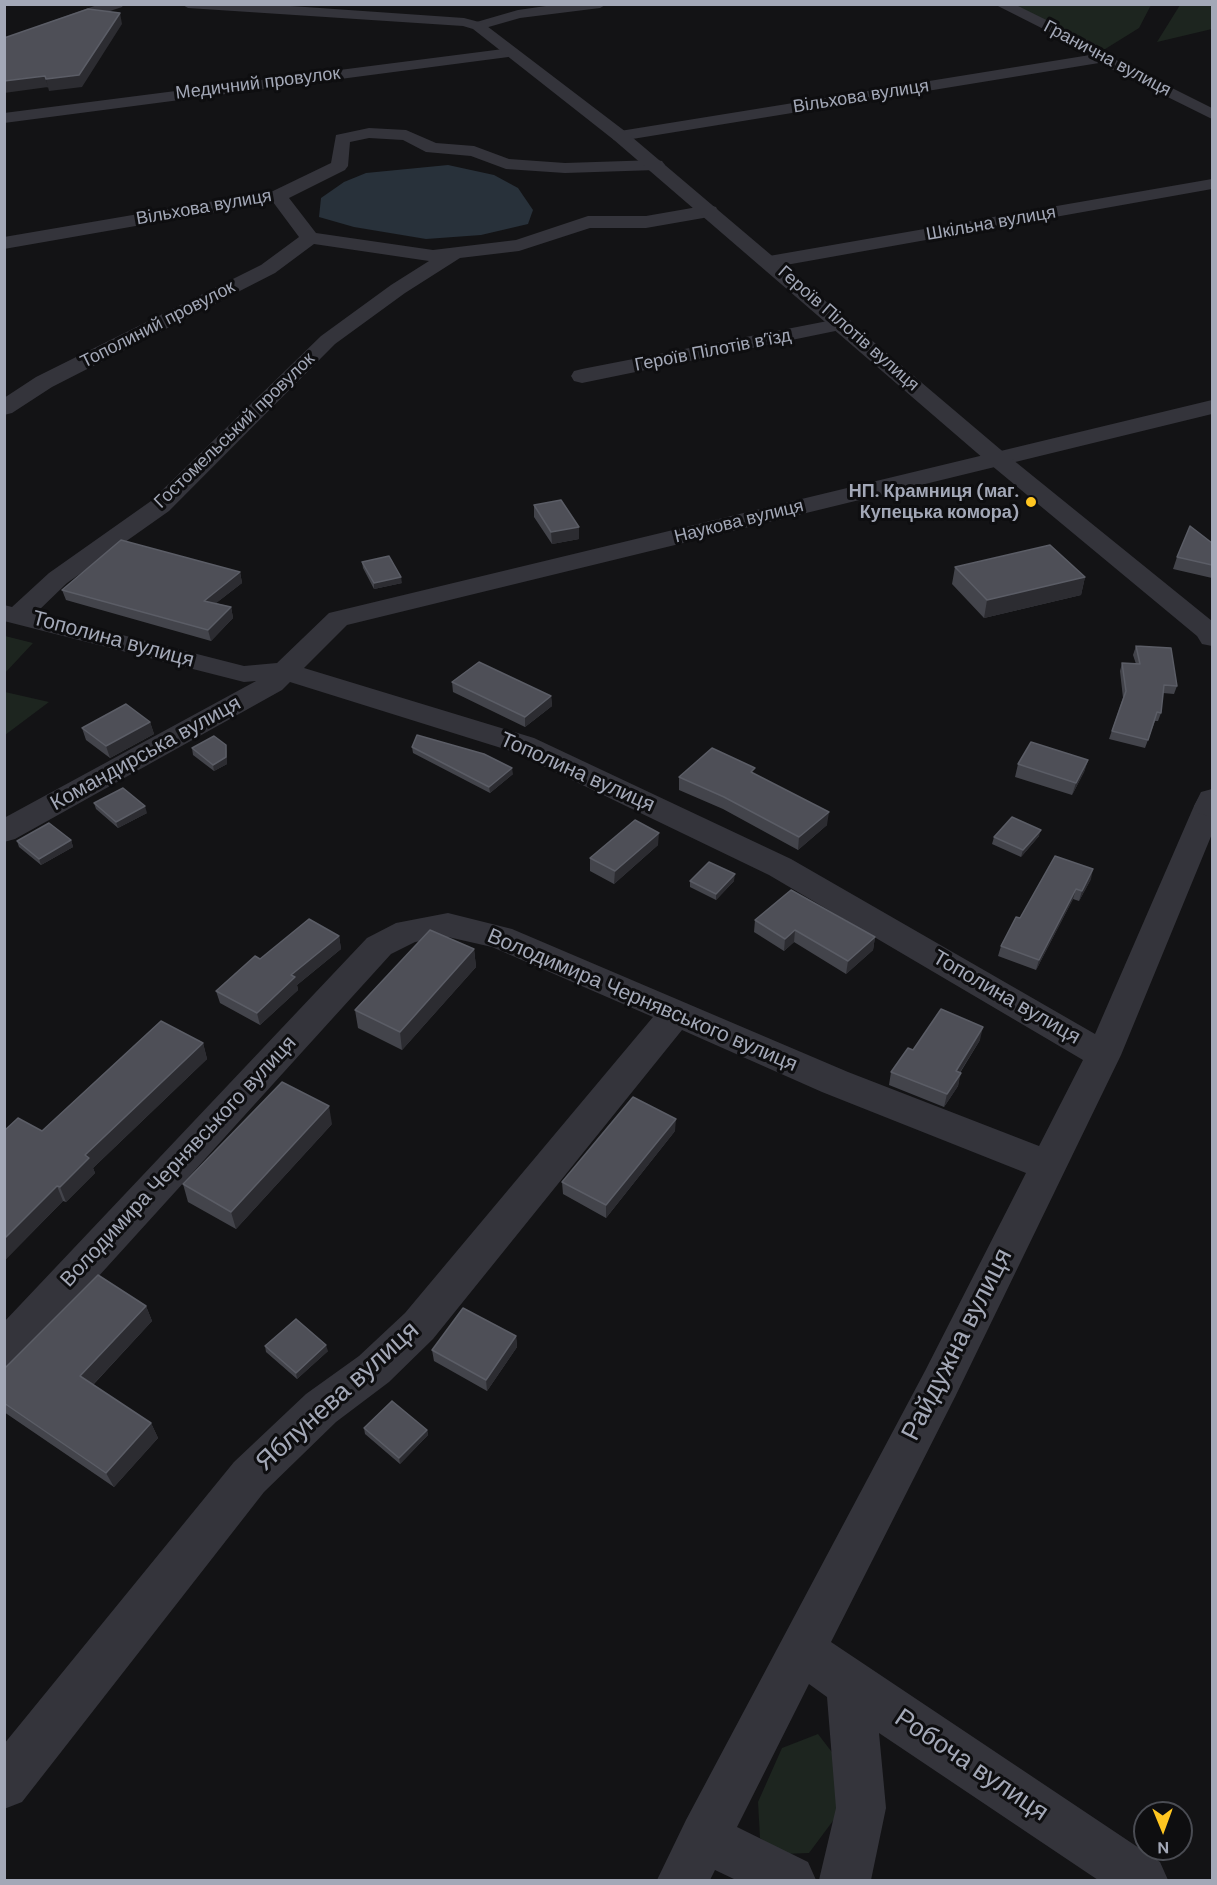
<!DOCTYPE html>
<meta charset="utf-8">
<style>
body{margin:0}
#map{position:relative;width:1217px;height:1885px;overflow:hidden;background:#131315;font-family:"DM Sans",sans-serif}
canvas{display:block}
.frame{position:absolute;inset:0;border:6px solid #a3a8b7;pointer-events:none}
.north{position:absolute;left:1133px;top:1801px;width:60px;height:60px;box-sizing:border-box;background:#0e0e10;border:2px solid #4a4c53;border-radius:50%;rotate:179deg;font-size:16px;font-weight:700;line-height:24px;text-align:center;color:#a3a8b7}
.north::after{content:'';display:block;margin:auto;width:21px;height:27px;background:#ffc621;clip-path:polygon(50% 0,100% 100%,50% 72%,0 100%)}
</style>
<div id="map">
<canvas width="1217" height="1885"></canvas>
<div class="frame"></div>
<div class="north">N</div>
</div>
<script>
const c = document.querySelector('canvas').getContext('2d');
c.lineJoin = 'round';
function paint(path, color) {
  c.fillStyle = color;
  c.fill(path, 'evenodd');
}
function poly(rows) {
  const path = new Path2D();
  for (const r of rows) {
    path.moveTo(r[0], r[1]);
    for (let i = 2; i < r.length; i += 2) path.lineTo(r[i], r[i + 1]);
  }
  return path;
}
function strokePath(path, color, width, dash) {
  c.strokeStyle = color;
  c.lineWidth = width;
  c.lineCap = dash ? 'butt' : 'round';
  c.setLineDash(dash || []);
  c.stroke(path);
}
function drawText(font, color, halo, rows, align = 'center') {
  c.font = font + ' "DM Sans",sans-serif';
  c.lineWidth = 6;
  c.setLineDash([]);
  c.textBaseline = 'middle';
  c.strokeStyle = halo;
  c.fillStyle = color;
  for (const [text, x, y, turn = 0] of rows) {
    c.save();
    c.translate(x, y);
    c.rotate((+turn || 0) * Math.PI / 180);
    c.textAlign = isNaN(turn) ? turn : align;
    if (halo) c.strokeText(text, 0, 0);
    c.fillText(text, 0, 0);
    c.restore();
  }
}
paint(poly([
 [1010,5,1151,5,1139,28,1102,51],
 [1180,5,1212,5,1212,29,1157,42],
 [5,636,33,643,5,673,4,636],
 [5,692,49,702,5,735],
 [818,1734,841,1764,847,1802,809,1853,782,1854,760,1838,758,1802,782,1748]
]), '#1d251f');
paint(poly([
 [448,165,494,175,518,188,533,210,528,224,481,235,426,239,354,227,319,217,321,198,344,182,366,173]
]), '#28313a');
paint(poly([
 [100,4,124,4,122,7,4,47,4,38,100,4],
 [560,4,607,4,600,8,520,18,478,30,471,26,473,23,518,10,560,4],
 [994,4,1014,4,1095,44,1106,55,1212,108,1212,119,1099,63,620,141,614,140,611,136,614,132,620,131,1090,55,1085,50,994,4],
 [511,48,519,53,516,56,4,123,4,113,511,48],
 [369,128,406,130,436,143,474,146,509,159,565,163,656,160,662,161,665,165,662,169,656,170,565,173,506,169,471,156,426,152,403,140,369,138,350,142,348,166,345,170,289,198,316,233,433,250,516,240,588,216,646,216,709,205,716,207,718,211,716,215,709,217,646,228,590,228,519,251,460,258,405,293,335,344,169,511,67,583,36,613,244,666,277,663,329,613,1212,400,1212,414,347,625,304,668,534,738,791,859,1095,1034,1194,806,1198,799,1212,797,1212,834,1121,1055,955,1397,831,1642,1160,1862,1168,1880,1098,1880,879,1733,886,1808,871,1880,819,1880,836,1808,827,1697,809,1684,737,1827,808,1862,816,1880,736,1880,715,1870,710,1880,657,1880,686,1820,925,1371,1026,1173,822,1092,682,1030,433,1339,389,1382,336,1422,264,1492,22,1802,4,1809,4,1744,234,1462,306,1394,359,1356,405,1313,653,1017,492,947,448,937,415,942,391,954,19,1364,4,1369,4,1322,367,938,396,923,448,913,512,929,848,1072,1039,1146,1083,1060,769,875,514,752,290,682,282,690,15,839,4,842,4,818,256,681,244,682,4,621,4,605,12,607,49,573,151,501,321,336,391,285,429,261,314,244,275,273,52,387,12,413,4,415,4,398,36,377,261,265,299,237,273,202,4,249,4,237,273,191,331,163,336,135,369,128],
 [1212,179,1212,189,769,268,762,266,759,262,762,258,769,256,1212,179],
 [843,318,850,320,853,324,850,328,582,383,574,381,571,376,574,371,582,369,843,318]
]), '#34343b');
paint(poly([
 [181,4,262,4,464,18,483,23,626,132,1007,455,1212,621,1212,646,1202,644,1197,636,991,465,614,140,473,29,463,26,188,8,181,4],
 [1212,789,1212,817,1198,813,1194,806,1201,792,1212,789]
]), '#34343b');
paint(poly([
 [534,505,579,539,552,544,534,517],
 [1212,543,1212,578,1173,569,1177,557],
 [362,562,402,583,374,589,363,568],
 [955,567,1085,577,1081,595,984,618,952,584],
 [240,572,242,583,216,603,231,607,233,618,211,641,66,600,62,590],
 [1136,646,1177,686,1174,694,1163,693,1161,713,1158,721,1155,721,1145,748,1109,739,1123,698,1120,671,1122,663,1136,664,1133,655],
 [452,682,551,696,552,706,525,727,453,692],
 [150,722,154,734,110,758,86,740,82,728],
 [412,747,513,774,490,793,413,753],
 [192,748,227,751,227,764,214,771,193,755],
 [1088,760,1084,772,1072,795,1015,777,1018,764],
 [755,774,827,825,798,850,723,809,679,790,679,777],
 [94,803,147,813,118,828,96,809],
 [1039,836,1021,857,992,844,994,837],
 [71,840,73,847,41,865,19,847,17,841],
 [658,845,614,884,590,871,590,858],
 [1091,879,1079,901,1073,899,1036,970,998,956,1001,946,1020,918],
 [690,881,734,881,716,900,690,887],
 [755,920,875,937,873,950,846,974,794,942,784,951,754,932],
 [339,936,341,949,297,985,298,990,260,1025,220,1003,216,991,260,959],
 [474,949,476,967,402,1050,358,1028,355,1010],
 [980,1040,960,1073,958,1086,944,1107,889,1085,891,1072],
 [203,1043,207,1059,93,1168,95,1173,66,1202,63,1201,4,1261,42,1131],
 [332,1124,236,1229,188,1202,183,1184],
 [675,1131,606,1218,563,1194,562,1182],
 [146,1306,152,1321,93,1385,151,1423,158,1438,114,1487,4,1412,4,1369],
 [516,1336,517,1347,487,1391,434,1361,432,1350],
 [265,1346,328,1351,297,1379,266,1352],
 [364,1428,427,1430,428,1435,400,1464,365,1434]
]), '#43444b');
paint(poly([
 [120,13,122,24,82,87,49,91,46,79],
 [45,76,48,87,4,93,4,81],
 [579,527,579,539,552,544,551,532],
 [240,572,242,583,206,611,204,601],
 [401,577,402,583,374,589,374,583],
 [1085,577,1081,595,984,618,987,600],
 [231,607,233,618,211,641,208,630],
 [551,696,552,706,525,727,525,717],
 [150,722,154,734,110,758,106,746],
 [226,745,227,751,227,764,214,771,213,765],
 [1088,760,1084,772,1072,795,1076,783],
 [512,768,513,774,490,793,489,787],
 [145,806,147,813,118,828,116,822],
 [829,812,827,825,798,850,799,837],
 [1041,830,1039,836,1021,857,1023,850],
 [659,833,658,845,614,884,615,871],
 [71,840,73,847,41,865,39,859],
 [1093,869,1091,879,1079,901,1082,891],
 [735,874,734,881,716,900,716,894],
 [1076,889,1073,899,1036,970,1039,960],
 [795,930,794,942,784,951,785,939],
 [339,936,341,949,297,985,298,990,260,1025,257,1013,291,975],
 [875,937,873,950,846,974,848,961],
 [474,949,476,967,402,1050,400,1032],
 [983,1027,980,1040,953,1083,956,1071],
 [203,1043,207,1059,93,1168,95,1173,66,1202,60,1187,85,1155],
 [961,1073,958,1086,944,1107,947,1094],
 [329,1106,332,1124,236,1229,231,1212],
 [676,1119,675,1131,606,1218,606,1205],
 [57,1186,63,1201,4,1261,4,1239],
 [146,1306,152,1321,87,1391,80,1376],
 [516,1336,517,1347,487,1391,486,1380],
 [326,1345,328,1351,297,1379,296,1373],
 [151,1423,158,1438,114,1487,106,1473],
 [427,1430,428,1435,400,1464,399,1458]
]), '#2c2c31');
const building = poly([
 [88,9,120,13,79,75,46,79,45,76,4,81,4,38,88,9],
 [561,500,579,527,551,532,534,505,561,500],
 [1190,526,1212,543,1212,565,1177,557,1190,526],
 [121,540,240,572,204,601,231,607,208,630,62,590,121,540],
 [1050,545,1085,577,987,600,955,567,1050,545],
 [389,556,401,577,374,583,362,562,389,556],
 [1136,646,1171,648,1177,686,1164,685,1161,713,1157,712,1148,740,1112,731,1126,691,1122,663,1140,664,1136,646],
 [479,662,551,696,525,717,452,682,479,662],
 [126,704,150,722,106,746,82,728,126,704],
 [417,735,484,754,512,768,489,787,412,747,417,735],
 [214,736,226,745,226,757,213,765,192,748,214,736],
 [1031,742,1088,760,1076,783,1018,764,1031,742],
 [712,748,755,768,751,772,829,812,799,837,724,797,679,777,712,748],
 [123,788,145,806,116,822,94,803,123,788],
 [1012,817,1041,830,1023,850,994,837,1012,817],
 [635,820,659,833,615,871,590,858,635,820],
 [49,823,71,840,39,859,17,841,49,823],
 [1055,856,1093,869,1082,891,1076,889,1039,960,1001,946,1016,917,1020,918,1055,856],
 [709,862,735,874,716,894,690,881,709,862],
 [791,890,875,937,848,961,795,930,785,939,755,920,791,890],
 [309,919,339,936,291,975,295,977,257,1013,216,991,255,956,260,959,309,919],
 [430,930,474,949,400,1032,355,1010,430,930],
 [941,1009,983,1027,956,1071,961,1073,947,1094,891,1072,908,1048,913,1050,941,1009],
 [161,1021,203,1043,85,1155,89,1158,60,1187,57,1186,4,1239,4,1131,18,1118,42,1131,161,1021],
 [282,1082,329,1106,231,1212,183,1184,282,1082],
 [633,1097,676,1119,606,1205,562,1182,633,1097],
 [98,1275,146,1306,80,1376,151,1423,106,1473,4,1403,4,1369,98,1275],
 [463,1308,516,1336,486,1380,432,1350,463,1308],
 [296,1319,326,1345,296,1373,265,1346,296,1319],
 [392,1401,427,1430,399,1458,364,1428,392,1401]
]);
paint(building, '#4e4f57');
strokePath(building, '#5b5d66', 1.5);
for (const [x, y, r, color] of [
 [1031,502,6,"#ffc621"]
]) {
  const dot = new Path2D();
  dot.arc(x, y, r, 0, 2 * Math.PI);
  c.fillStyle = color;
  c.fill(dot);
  strokePath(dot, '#0e0e10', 2);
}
drawText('18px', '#a3a8b7', '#0e0e10', [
 ["Гранична вулиця",1107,59,28],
 ["Медичний провулок",258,84,-7],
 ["Вільхова вулиця",861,97,-9],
 ["Вільхова вулиця",204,208,-10],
 ["Шкільна вулиця",991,224,-10],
 ["Тополиний провулок",158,325,-27],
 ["Героїв Пілотів вулиця",848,329,41],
 ["Героїв Пілотів в’їзд",713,351,-11],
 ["Гостомельський провулок",235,431,-44],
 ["Наукова вулиця",739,522,-14]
]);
drawText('bold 18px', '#a3a8b7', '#0e0e10', [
 ["НП. Крамниця (маг.",1019,492],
 ["Купецька комора)",1019,513]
], 'right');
drawText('21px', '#a3a8b7', '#0e0e10', [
 ["Тополина вулиця",113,640,15],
 ["Командирська вулиця",146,754,-29],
 ["Тополина вулиця",577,773,24],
 ["Тополина вулиця",1006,998,30],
 ["Володимира Чернявського вулиця",642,1001,23],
 ["Володимира Чернявського вулиця",179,1162,-47]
]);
drawText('26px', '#a3a8b7', '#0e0e10', [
 ["Райдужна вулиця",958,1345,-63],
 ["Яблунева вулиця",338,1397,-42],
 ["Робоча вулиця",971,1766,34]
]);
</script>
